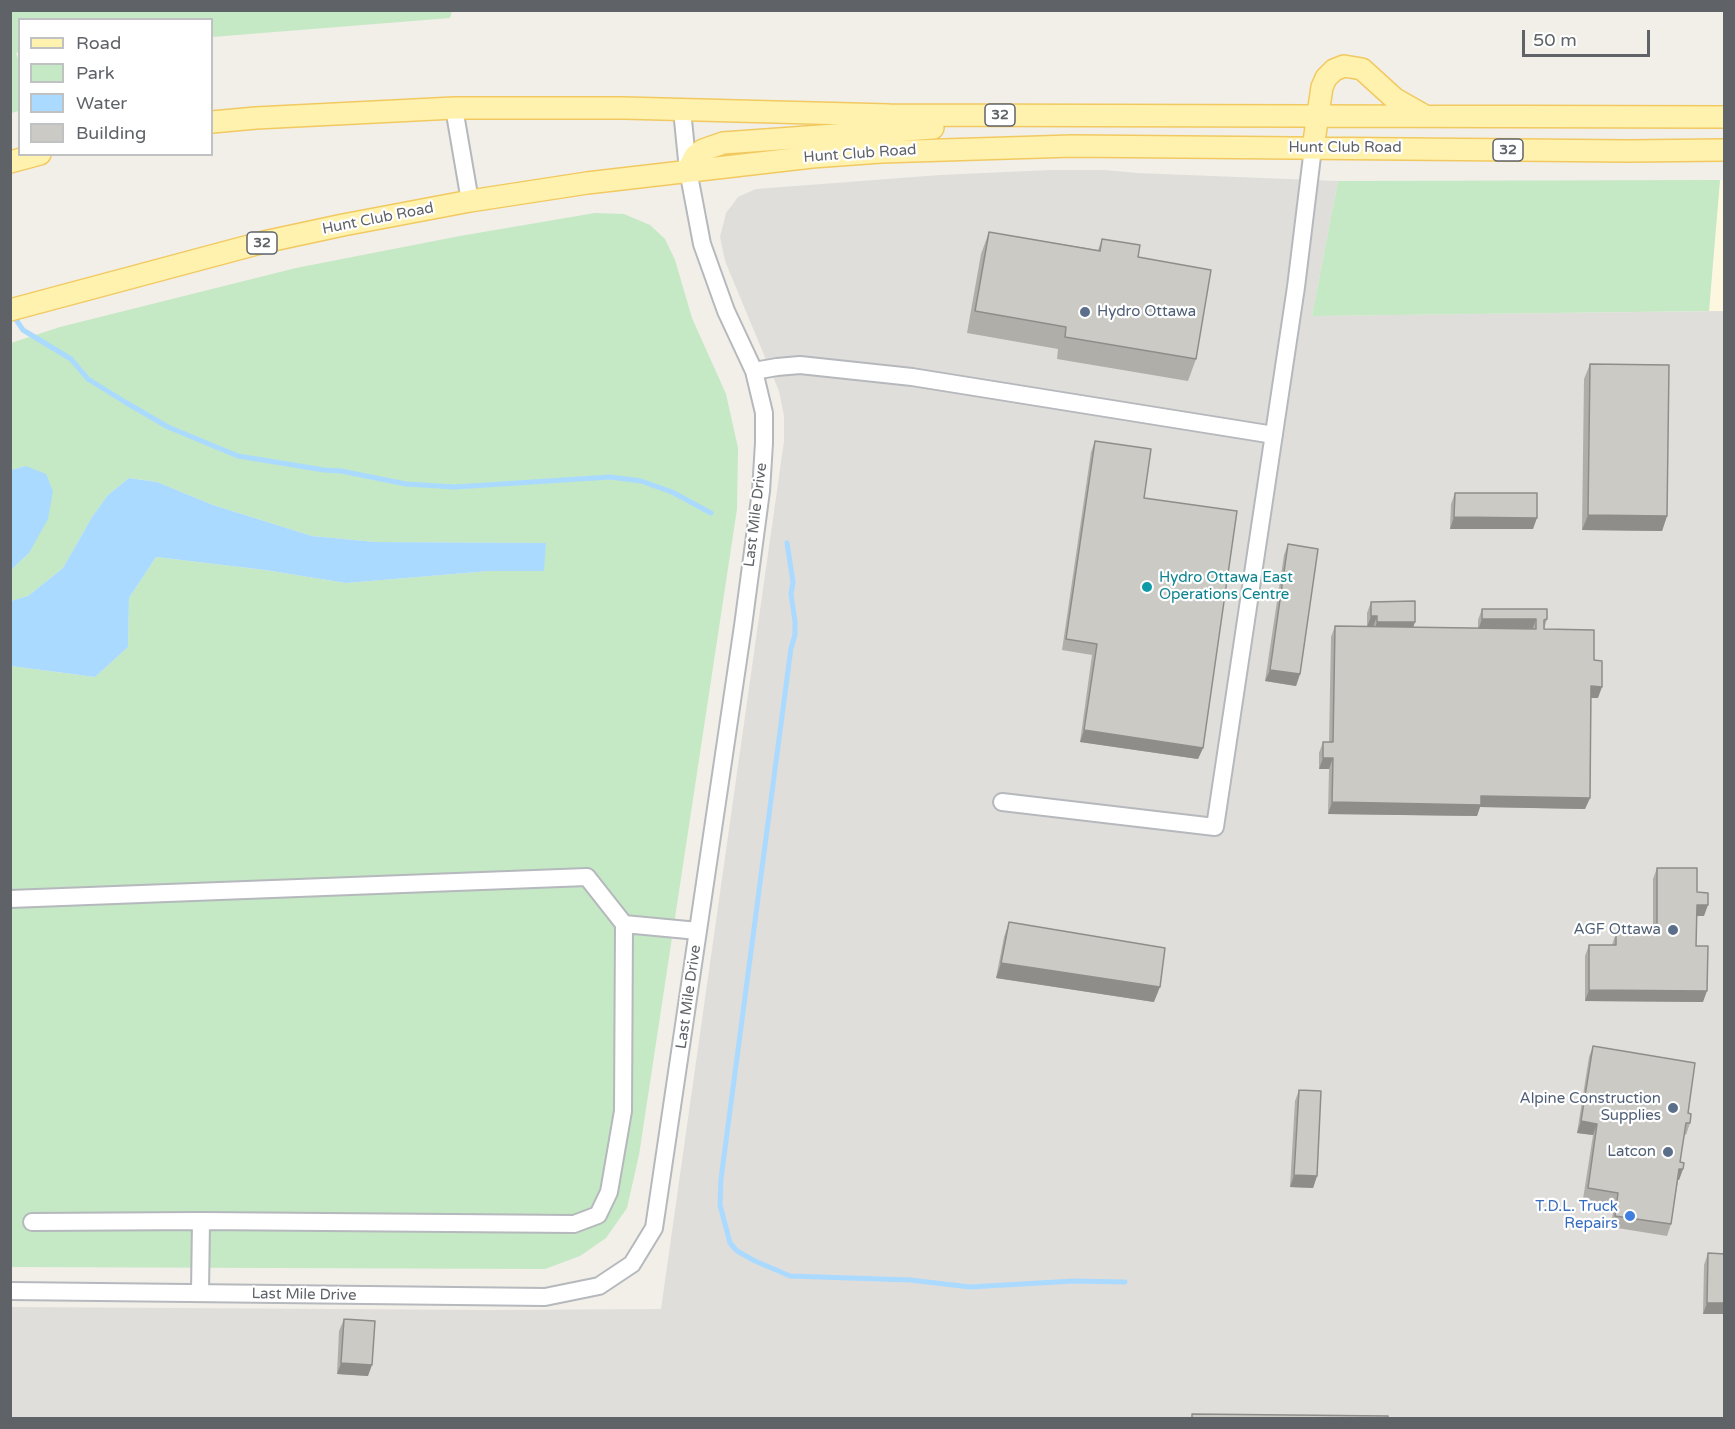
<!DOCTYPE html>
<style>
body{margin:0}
#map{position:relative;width:1735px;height:1429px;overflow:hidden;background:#f1efe8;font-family:"Varela Round",sans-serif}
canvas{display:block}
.frame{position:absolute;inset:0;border:12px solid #5f6368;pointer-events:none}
.legend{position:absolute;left:18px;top:18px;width:195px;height:138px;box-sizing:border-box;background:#fff;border:2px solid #bfc1c3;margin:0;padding:8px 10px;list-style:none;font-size:18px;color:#5f6368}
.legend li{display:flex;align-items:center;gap:12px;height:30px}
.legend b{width:30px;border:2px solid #bfc1c3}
.scale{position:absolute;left:1522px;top:30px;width:128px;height:27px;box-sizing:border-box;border:3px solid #5f6368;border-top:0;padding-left:8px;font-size:18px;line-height:21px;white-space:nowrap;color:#5f6368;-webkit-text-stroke:4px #fff;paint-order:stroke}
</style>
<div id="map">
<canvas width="1735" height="1429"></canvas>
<div class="frame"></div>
<ul class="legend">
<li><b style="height:8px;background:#fff2af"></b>Road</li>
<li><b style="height:16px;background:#c5e8c5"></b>Park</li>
<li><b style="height:16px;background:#aadaff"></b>Water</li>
<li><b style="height:16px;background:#cccac5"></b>Building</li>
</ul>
<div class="scale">50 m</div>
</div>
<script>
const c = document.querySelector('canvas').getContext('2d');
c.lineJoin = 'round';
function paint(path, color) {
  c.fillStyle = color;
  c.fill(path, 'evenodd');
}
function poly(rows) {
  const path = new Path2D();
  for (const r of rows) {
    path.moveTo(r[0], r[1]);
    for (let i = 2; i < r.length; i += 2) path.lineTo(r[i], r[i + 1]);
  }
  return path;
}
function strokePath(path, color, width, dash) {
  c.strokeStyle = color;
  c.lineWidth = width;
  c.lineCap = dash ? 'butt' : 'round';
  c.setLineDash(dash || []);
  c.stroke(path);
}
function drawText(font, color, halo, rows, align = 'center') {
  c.font = font + ' "Varela Round",sans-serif';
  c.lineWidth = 4.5;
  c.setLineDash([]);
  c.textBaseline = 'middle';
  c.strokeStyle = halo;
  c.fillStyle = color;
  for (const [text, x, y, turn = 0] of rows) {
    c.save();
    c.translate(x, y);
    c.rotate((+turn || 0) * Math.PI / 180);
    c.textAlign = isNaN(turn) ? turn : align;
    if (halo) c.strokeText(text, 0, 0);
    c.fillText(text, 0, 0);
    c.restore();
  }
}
paint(poly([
 [1720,180,1724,180,1724,311,1709,311]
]), '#fef7e0');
paint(poly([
 [1051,170,1105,170,1137,173,1338,181,1312,316,1724,311,1724,1418,11,1418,11,1307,491,1310,661,1309,784,441,784,416,779,391,725,261,720,237,726,213,738,197,756,189,940,175]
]), '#e0deda');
paint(poly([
 [11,10,452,10,452,11,450,18,212,37,212,20,20,20,19,52,16,53,19,62,19,111,11,113],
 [1720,180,1709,311,1312,316,1338,181],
 [595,213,624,214,650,225,665,239,675,260,692,318,726,394,738,448,737,509,639,1155,627,1208,606,1238,580,1256,545,1269,11,1267,11,666,95,677,128,647,129,598,156,557,265,570,346,583,489,571,543,571,546,543,375,542,312,536,213,505,157,482,129,478,108,495,92,517,63,568,28,596,11,601,11,570,29,553,26,466,11,470,11,343,60,327,296,268,460,236]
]), '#c5e8c5');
paint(poly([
 [26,466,46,474,53,491,48,519,29,553,11,570,11,470],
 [129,478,157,482,213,505,312,536,375,542,546,543,544,571,489,571,346,583,265,570,156,557,129,598,128,647,95,677,11,666,11,601,28,596,63,568,92,517,108,495]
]), '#aadaff');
strokePath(poly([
 [13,315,23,330,71,359,88,379,125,402,168,427,238,456,324,470,341,471,406,484,455,487,610,477,641,481,672,492,711,513],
 [787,543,793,582,791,594,795,622,795,635,791,648,721,1179,720,1205,730,1243,737,1251,755,1261,790,1276,910,1280,970,1287,1074,1281,1125,1282]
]), '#aadaff', 5);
const minor = poly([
 [454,108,470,201],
 [754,371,777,367,800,365,912,377,1274,435],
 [1002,802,1215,827,1296,287,1313,148],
 [10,899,587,877,624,924],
 [32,1222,201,1221],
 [10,1291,545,1297,599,1286,632,1264,654,1228,743,626,761,491,764,443,764,413,754,371,726,311,702,244,688,170,682,110],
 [200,1293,201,1221,574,1224,598,1215,609,1192,623,1111,624,924,698,931]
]);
const major = poly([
 [212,122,256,118,454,108,624,108,889,115,1724,117],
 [1313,148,1322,87,1326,78,1334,70,1344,66,1362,69,1395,99,1425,116],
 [10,162,40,154],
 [688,170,695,156,703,150,723,143,933,128],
 [10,310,264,242,343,225,470,201,587,183,812,157,881,152,1072,146,1628,151,1724,150]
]);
strokePath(minor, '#b5b8bc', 20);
strokePath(major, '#f2c960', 24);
strokePath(minor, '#fff', 16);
strokePath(major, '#fff2af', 21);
paint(poly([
 [989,232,1098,250,1102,239,1138,257,1196,359,1188,381,1057,359,1058,349,967,333,981,254],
 [1590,364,1667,516,1662,531,1582,530,1584,379],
 [1095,441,1144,498,1203,748,1198,759,1080,742,1092,655,1062,650,1091,452],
 [1455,493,1533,529,1450,529,1451,504],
 [1288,544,1300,674,1296,686,1265,681,1284,555],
 [1371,602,1415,622,1413,627,1478,628,1478,620,1482,609,1547,619,1544,629,1594,660,1598,698,1591,698,1590,798,1585,809,1480,807,1477,816,1328,814,1329,769,1319,769,1319,753,1323,742,1329,742,1331,637,1335,626,1367,626,1367,613],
 [1657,868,1697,892,1704,916,1697,916,1696,946,1703,1002,1585,1001,1585,956,1589,945,1612,945,1616,933,1653,933,1653,879],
 [1009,922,1154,1002,996,978,1004,937],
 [1593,1046,1688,1113,1690,1123,1686,1135,1684,1134,1680,1162,1683,1169,1679,1180,1678,1180,1671,1224,1667,1236,1611,1227,1614,1204,1583,1199,1593,1135,1577,1133,1589,1057],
 [1299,1090,1317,1176,1313,1188,1290,1187,1295,1101],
 [1708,1253,1725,1314,1703,1314,1704,1265],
 [344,1319,368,1376,337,1374,339,1331]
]), '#afaea9');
paint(poly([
 [1588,515,1667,516,1662,531,1582,530],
 [1454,517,1537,518,1533,529,1450,529],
 [1371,616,1377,616,1373,627,1367,627],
 [1482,619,1536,619,1532,631,1478,630],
 [1377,622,1415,622,1411,633,1373,633],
 [1270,670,1300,674,1296,686,1265,681],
 [1591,686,1602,687,1598,698,1587,698],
 [1084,730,1203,748,1198,759,1080,742],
 [1323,758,1333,758,1329,769,1319,769],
 [1481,796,1590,798,1585,809,1480,807,1477,816,1328,814,1332,802],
 [1697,905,1708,905,1704,916,1693,916],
 [1001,963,1160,987,1154,1002,996,978],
 [1589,990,1707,991,1703,1002,1585,1001],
 [1581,1121,1597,1124,1593,1135,1577,1133],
 [1679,1169,1683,1169,1679,1180,1675,1180],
 [1294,1175,1317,1176,1313,1188,1290,1187],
 [1707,1303,1725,1303,1725,1314,1703,1314],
 [341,1363,372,1365,368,1376,337,1374]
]), '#8f8d8a');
const building = poly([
 [989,232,1100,251,1102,239,1140,245,1138,257,1211,270,1196,359,1065,337,1066,327,975,311,989,232],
 [1590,364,1669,365,1667,516,1588,515,1590,364],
 [1095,441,1151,449,1144,498,1237,511,1203,748,1084,730,1097,644,1066,639,1095,441],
 [1455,493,1537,493,1537,518,1454,517,1455,493],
 [1288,544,1318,549,1300,674,1270,670,1288,544],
 [1415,601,1415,622,1377,622,1377,616,1371,616,1371,602,1415,601],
 [1482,609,1547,609,1547,619,1544,620,1544,629,1594,630,1594,660,1602,661,1602,687,1591,686,1590,798,1481,796,1481,805,1332,802,1333,758,1323,758,1323,742,1333,742,1335,626,1536,629,1536,619,1482,619,1482,609],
 [1657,868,1697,868,1697,892,1708,893,1708,905,1697,905,1696,946,1708,946,1707,991,1589,990,1589,945,1616,945,1616,933,1657,933,1657,868],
 [1009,922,1165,948,1160,987,1001,963,1009,922],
 [1593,1046,1695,1063,1688,1113,1691,1114,1690,1123,1686,1123,1680,1162,1684,1163,1683,1169,1679,1169,1671,1224,1615,1216,1618,1193,1588,1188,1597,1124,1581,1121,1593,1046],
 [1299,1090,1321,1091,1317,1176,1294,1175,1299,1090],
 [1708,1253,1725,1254,1725,1303,1707,1303,1708,1253],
 [344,1319,375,1321,372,1365,341,1363,344,1319],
 [1192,1414,1388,1416,1388,1419,1192,1419,1192,1414]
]);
paint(building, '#cccac5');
strokePath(building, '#8f8d8a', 1.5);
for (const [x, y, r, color] of [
 [1085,312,6,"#5c6f8a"],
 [1147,587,6,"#0f9aa8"],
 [1673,930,6,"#5c6f8a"],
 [1673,1108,6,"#5c6f8a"],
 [1668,1152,6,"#5c6f8a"],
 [1630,1216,6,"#3f7fe0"]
]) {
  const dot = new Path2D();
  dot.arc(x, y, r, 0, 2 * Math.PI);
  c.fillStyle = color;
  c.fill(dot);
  strokePath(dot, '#fff', 2);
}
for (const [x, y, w] of [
 [1000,115,30],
 [1508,150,30],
 [262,243,30]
]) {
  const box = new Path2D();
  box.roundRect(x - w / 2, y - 11, w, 22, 4.5);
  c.fillStyle = '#fff';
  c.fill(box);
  strokePath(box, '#5f6368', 1.5);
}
drawText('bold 14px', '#5f6368', null, [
 ["32",1000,115],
 ["32",1508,150],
 ["32",262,243]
]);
drawText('15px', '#5f6368', '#fff', [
 ["Hunt Club Road",1345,148],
 ["Hunt Club Road",860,154,-4],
 ["Hunt Club Road",378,219,-11],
 ["Last Mile Drive",756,515,-83],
 ["Last Mile Drive",689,997,-82],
 ["Last Mile Drive",304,1295,1]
]);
drawText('15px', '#4e5e75', '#fff', [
 ["Hydro Ottawa",1097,312,"left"],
 ["AGF Ottawa",1661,930],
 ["Alpine Construction",1661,1099],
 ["Supplies",1661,1116],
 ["Latcon",1656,1152]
], 'right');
drawText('15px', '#0d838f', '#fff', [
 ["Hydro Ottawa East",1159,578],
 ["Operations Centre",1159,595]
], 'left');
drawText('15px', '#366cbe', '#fff', [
 ["T.D.L. Truck",1618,1207],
 ["Repairs",1618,1224]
], 'right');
</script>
